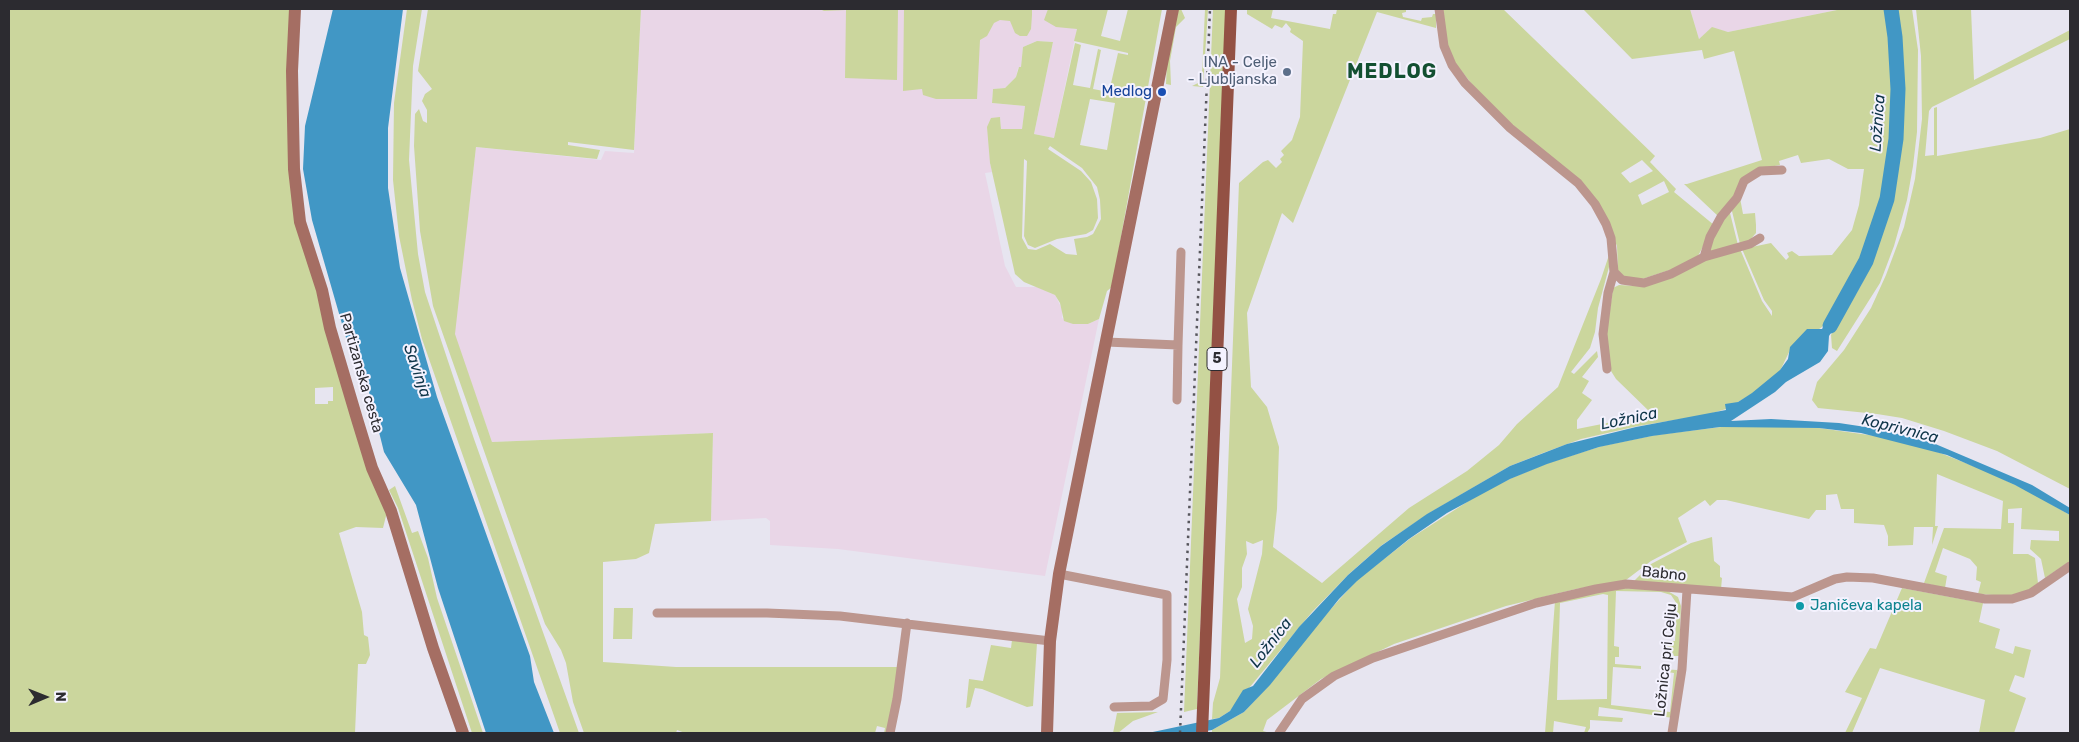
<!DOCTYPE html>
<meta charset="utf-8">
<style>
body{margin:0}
#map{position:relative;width:2079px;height:742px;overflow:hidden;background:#e7e5f0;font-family:Rubik,sans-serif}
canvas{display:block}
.frame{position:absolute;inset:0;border:10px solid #2c2b30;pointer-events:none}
.north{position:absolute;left:20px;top:672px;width:50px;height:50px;-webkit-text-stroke:4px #f4f2fe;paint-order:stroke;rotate:89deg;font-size:14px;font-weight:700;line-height:20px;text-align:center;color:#2c2b30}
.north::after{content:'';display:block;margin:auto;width:18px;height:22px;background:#2c2b30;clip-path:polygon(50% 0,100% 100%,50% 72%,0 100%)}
</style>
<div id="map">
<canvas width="2079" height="742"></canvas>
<div class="frame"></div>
<div class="north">N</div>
</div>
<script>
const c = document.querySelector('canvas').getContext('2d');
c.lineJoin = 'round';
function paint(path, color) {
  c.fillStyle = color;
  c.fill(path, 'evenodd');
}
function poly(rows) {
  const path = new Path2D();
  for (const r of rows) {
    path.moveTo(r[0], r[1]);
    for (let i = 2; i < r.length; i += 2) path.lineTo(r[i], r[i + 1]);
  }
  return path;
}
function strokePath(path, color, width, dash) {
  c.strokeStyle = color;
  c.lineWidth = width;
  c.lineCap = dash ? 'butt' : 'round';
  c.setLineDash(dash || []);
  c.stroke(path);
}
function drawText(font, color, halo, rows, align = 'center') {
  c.font = font + ' Rubik,sans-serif';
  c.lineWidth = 4;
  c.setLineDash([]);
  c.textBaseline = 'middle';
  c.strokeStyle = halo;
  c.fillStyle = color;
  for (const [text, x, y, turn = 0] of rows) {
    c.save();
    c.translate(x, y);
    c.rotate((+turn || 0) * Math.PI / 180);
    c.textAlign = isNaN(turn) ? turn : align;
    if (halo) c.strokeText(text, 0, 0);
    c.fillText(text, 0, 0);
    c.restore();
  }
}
paint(poly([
 [641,9,1048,9,1047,13,1068,27,1077,29,1054,138,1034,134,1053,42,1037,41,1023,47,1021,67,1018,68,1016,77,1005,88,993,89,992,103,1025,106,1022,130,1001,129,1000,117,990,163,992,172,985,173,1005,266,1016,287,1037,287,1055,295,1062,309,1062,318,1073,324,1088,324,1099,319,1045,576,838,549,770,545,770,521,766,518,711,521,713,433,492,442,454,334,476,147,601,160,605,151,634,153],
 [1690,9,1842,9,1728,32,1712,28,1699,39]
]), '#e9d6e7');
paint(poly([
 [9,9,292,9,291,170,387,512,383,528,356,527,339,533,362,612,364,635,368,637,370,655,366,664,358,664,355,733,9,733],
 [333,387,333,401,328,401,328,404,315,404,315,388],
 [407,9,422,9,413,66,409,160,418,254,425,292,474,439,579,733,560,733,422,339,412,300,399,236,393,180,394,103],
 [428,9,641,9,634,150,568,142,568,145,600,150,597,159,476,147,455,334,492,442,713,433,711,521,655,524,649,553,636,559,603,562,603,662,676,667,899,667,887,733,884,733,885,728,877,726,875,733,685,733,677,730,676,733,584,733,573,702,566,663,561,650,545,624,433,306,420,231,414,146,415,114,419,109,423,121,427,123,427,110,422,101,425,94,432,89,418,71],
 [820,9,898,9,897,80,845,78,846,10,824,11],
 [904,9,1032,9,1032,15,1031,29,1027,36,1020,36,1015,33,1010,21,1000,20,994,23,987,36,980,40,977,99,936,99,923,95,922,89,903,91],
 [1048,9,1108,9,1101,36,1120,41,1128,9,1162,9,1112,287,1107,291,1099,319,1088,324,1073,324,1064,321,1060,303,1055,295,1024,282,1015,274,990,163,987,127,991,118,1000,117,1001,129,1022,129,1025,106,992,103,993,89,1005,88,1016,77,1019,67,1021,67,1023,47,1037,41,1053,42,1034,134,1054,138,1075,43,1081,45,1073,85,1090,88,1098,49,1101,50,1093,89,1109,92,1118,53,1128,55,1128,53,1074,41,1077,29,1056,27,1044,20],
 [1090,99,1115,103,1107,150,1080,145],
 [1050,146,1082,168,1097,187,1100,200,1101,219,1093,234,1087,237,1074,239,1077,255,1066,254,1050,244,1036,250,1028,249,1022,238,1024,159,1027,161,1024,236,1028,245,1035,248,1057,239,1086,234,1093,230,1098,218,1097,199,1091,182,1081,171,1048,149],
 [1177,9,1181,9,1185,18,1176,27,1170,61,1171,85,1166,84,1167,59],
 [1205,9,1208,9,1203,87,1192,86,1198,83,1202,74],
 [1213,9,1226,9,1197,706,1197,709,1184,712],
 [1247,9,1273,9,1271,18,1330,29,1333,14,1336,14,1337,9,1406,9,1406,12,1402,13,1403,17,1421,21,1422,18,1432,17,1433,14,1436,14,1436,28,1377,12,1293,223,1282,213,1247,313,1251,387,1267,407,1279,447,1277,509,1273,547,1322,583,1409,508,1467,471,1499,445,1517,424,1558,387,1601,279,1609,255,1609,267,1598,308,1595,332,1590,348,1571,372,1574,374,1597,351,1598,357,1582,377,1589,381,1582,393,1592,400,1577,420,1577,429,1652,414,1616,379,1611,371,1604,351,1613,288,1619,285,1637,286,1705,259,1740,249,1762,301,1772,316,1772,311,1764,300,1742,249,1771,243,1786,260,1789,257,1787,253,1792,251,1799,256,1832,255,1852,230,1859,205,1864,169,1848,169,1829,159,1801,163,1798,155,1779,161,1780,165,1764,168,1734,197,1719,217,1684,184,1687,184,1762,160,1734,51,1704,59,1702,50,1632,59,1583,9,1690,9,1699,39,1712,27,1728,32,1842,9,1886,9,1891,44,1893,92,1892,140,1876,221,1865,250,1838,304,1822,327,1791,348,1779,373,1762,388,1726,409,1706,415,1638,426,1581,439,1543,453,1510,466,1431,512,1382,545,1350,573,1312,612,1230,711,1219,718,1212,719,1213,703,1220,678,1239,183,1263,162,1268,160,1276,168,1282,162,1280,159,1284,155,1281,151,1292,140,1300,117,1303,41,1290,32,1291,29,1286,23,1282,28,1275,25,1272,29,1247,14],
 [1263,540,1262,554,1248,609,1253,626,1252,639,1245,643,1237,599,1242,587,1242,568,1247,554,1246,541,1253,544],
 [1442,9,1503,9,1655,156,1650,162,1676,189,1674,192,1714,225,1698,256,1688,264,1639,280,1626,278,1620,274,1618,270,1617,246,1603,212,1537,146,1487,103,1455,63,1446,43],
 [1642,160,1653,171,1630,183,1621,173],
 [1664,181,1669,192,1642,205,1638,195],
 [1894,9,1912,9,1918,50,1917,132,1913,166,1907,200,1894,246,1880,283,1837,351,1832,348,1831,335,1860,287,1871,265,1891,198,1900,136,1902,89,1899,43],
 [1916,9,1971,9,1974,80,2070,30,2070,39,1932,107,1929,111,1925,156,1934,155,1934,108,1937,107,1937,156,2040,138,2070,129,2070,489,1997,451,1944,431,1902,418,1877,414,1818,408,1812,400,1817,382,1844,350,1871,308,1886,275,1904,227,1915,179,1922,119,1921,56],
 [1740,198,1743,214,1755,213,1756,225,1756,233,1749,241,1740,244,1731,207],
 [1729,209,1738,245,1711,252,1708,248],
 [1763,426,1819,428,1883,437,1930,449,1986,471,2032,493,2070,515,2070,561,2045,578,2041,559,2030,549,2031,540,2059,541,2059,531,2021,529,2022,508,2008,509,2008,523,2014,523,2013,554,2028,554,2035,558,2038,583,2030,590,2008,596,1978,594,1981,582,1976,580,1977,567,1970,559,1943,548,1935,572,1947,576,1945,588,1924,583,1944,528,2001,529,2003,501,1937,474,1935,526,1938,526,1932,545,1933,527,1914,527,1913,545,1888,546,1888,536,1884,525,1854,523,1854,509,1841,509,1837,494,1826,495,1826,510,1816,510,1809,519,1726,500,1717,500,1710,506,1705,500,1678,518,1687,542,1651,561,1626,580,1576,589,1506,606,1394,644,1321,679,1267,720,1263,731,1270,733,1212,733,1212,730,1244,712,1270,684,1320,621,1357,580,1411,538,1481,493,1514,477,1548,463,1602,446,1656,435,1721,427],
 [395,486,412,533,418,531,428,558,437,598,483,733,472,733,398,508,389,490],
 [1712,537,1714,561,1720,566,1720,577,1722,578,1721,589,1634,581,1651,564,1691,543],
 [1623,588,1666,590,1678,597,1681,606,1679,656,1674,656,1673,653,1667,653,1667,641,1675,641,1677,604,1671,595,1661,592,1616,591,1614,646,1619,647,1619,657,1615,657,1615,664,1641,666,1641,669,1613,667,1611,705,1670,712,1674,673,1661,671,1661,669,1677,670,1673,718,1599,707,1598,716,1623,718,1622,722,1590,720,1590,728,1587,733,1584,733,1586,727,1554,721,1553,733,1545,733,1555,601],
 [1603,594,1608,595,1607,699,1557,700,1560,603],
 [1902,588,1983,603,1979,622,2000,629,1995,648,2013,654,2015,646,2031,650,2024,678,2015,675,2009,691,2026,698,2014,733,1979,733,1985,700,1880,668,1852,733,1845,733,1862,698,1845,692,1870,648,1876,649],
 [614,608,633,608,632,639,613,639],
 [1012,640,1037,643,1033,706,1027,707,982,689,975,688,970,707,966,708,969,679,983,681,991,645,1011,648],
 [1158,712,1133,721,1118,733,1113,733,1117,713]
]), '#cbd69d');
paint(poly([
 [333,9,403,9,388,128,388,188,400,268,437,397,530,656,534,682,554,733,486,733,438,588,416,505,384,452,369,392,353,362,312,220,303,169,305,126],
 [1835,309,1846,309,1829,336,1828,351,1820,362,1786,382,1775,392,1731,421,1771,419,1839,423,1879,429,1933,443,2032,485,2070,508,2070,515,2015,485,1947,455,1861,433,1819,428,1720,427,1652,436,1599,447,1547,464,1510,479,1447,513,1409,539,1357,581,1339,599,1270,685,1244,712,1212,730,1194,733,1148,733,1219,718,1230,711,1243,690,1253,686,1299,627,1348,575,1381,546,1427,514,1510,466,1567,444,1636,427,1726,410,1725,404,1738,402,1752,393,1780,370,1788,359,1790,347,1807,329,1822,329]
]), '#4197c5');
strokePath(poly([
 [1830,326,1866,261,1887,199,1896,139,1898,89,1895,37,1891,9]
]), '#4197c5', 15);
strokePath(poly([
 [1439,9,1444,46,1452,65,1465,83,1510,128,1578,183,1595,204,1606,224,1611,238,1614,272,1608,293,1603,334,1607,369],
 [1704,257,1710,237,1721,217,1737,198,1744,181,1760,171,1782,170],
 [1614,272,1622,280,1644,283,1671,274,1704,257,1750,244,1760,238],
 [1106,342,1178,345,1177,400],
 [1178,345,1181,252],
 [1059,574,1167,595,1167,660,1163,699,1151,706,1114,707],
 [657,613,767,613,840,616,1050,641],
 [890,733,897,699,907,623],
 [1279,733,1302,699,1334,676,1373,658,1536,603,1596,589,1626,584,1793,597,1835,579,1847,577,1873,578,1985,599,2012,599,2031,593,2070,566],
 [1672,733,1682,669,1687,590]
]), '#bc968e', 9);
strokePath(poly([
 [295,9,292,71,294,169,300,222,322,290,330,328,357,419,372,468,391,511,433,648,463,733],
 [1047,733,1050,641,1059,574,1173,9]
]), '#a56e63', 12);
strokePath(poly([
 [1202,733,1231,9]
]), '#935144', 12);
strokePath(poly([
 [1180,733,1210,9]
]), '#57565c', 2.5, [2.5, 5]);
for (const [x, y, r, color] of [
 [1287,72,5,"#5c6f8a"],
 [1162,92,5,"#1a4fb4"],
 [1800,606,5,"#0f9aa8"]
]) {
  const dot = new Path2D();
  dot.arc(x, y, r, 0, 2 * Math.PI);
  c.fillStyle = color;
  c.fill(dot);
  strokePath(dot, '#f4f2fe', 2);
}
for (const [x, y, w] of [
 [1217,359,20]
]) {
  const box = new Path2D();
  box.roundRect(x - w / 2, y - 11.5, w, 23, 4);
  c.fillStyle = '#f4f2fe';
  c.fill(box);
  strokePath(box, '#2c2b30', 1);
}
drawText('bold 14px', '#2c2b30', null, [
 ["5",1217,359]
]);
drawText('15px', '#4e5e75', '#f4f2fe', [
 ["INA - Celje",1277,63],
 ["- Ljubljanska",1277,80]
], 'right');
drawText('15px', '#164399', '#f4f2fe', [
 ["Medlog",1152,92]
], 'right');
drawText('15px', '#2c2b30', '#f4f2fe', [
 ["Partizanska cesta",361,373,74],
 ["Babno",1664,574,6],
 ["Ložnica pri Celju",1666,660,-84]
]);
drawText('15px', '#0d838f', '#f4f2fe', [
 ["Janičeva kapela",1810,606]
], 'left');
drawText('italic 16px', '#0e3448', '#f4f2fe', [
 ["Ložnica",1878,123,-86],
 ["Savinja",417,371,71],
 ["Ložnica",1629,419,-12],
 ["Koprivnica",1900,429,14],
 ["Ložnica",1271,643,-52]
]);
c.letterSpacing = '1px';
drawText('bold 20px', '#135032', '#f4f2fe', [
 ["MEDLOG",1392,72]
]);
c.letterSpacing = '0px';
</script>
